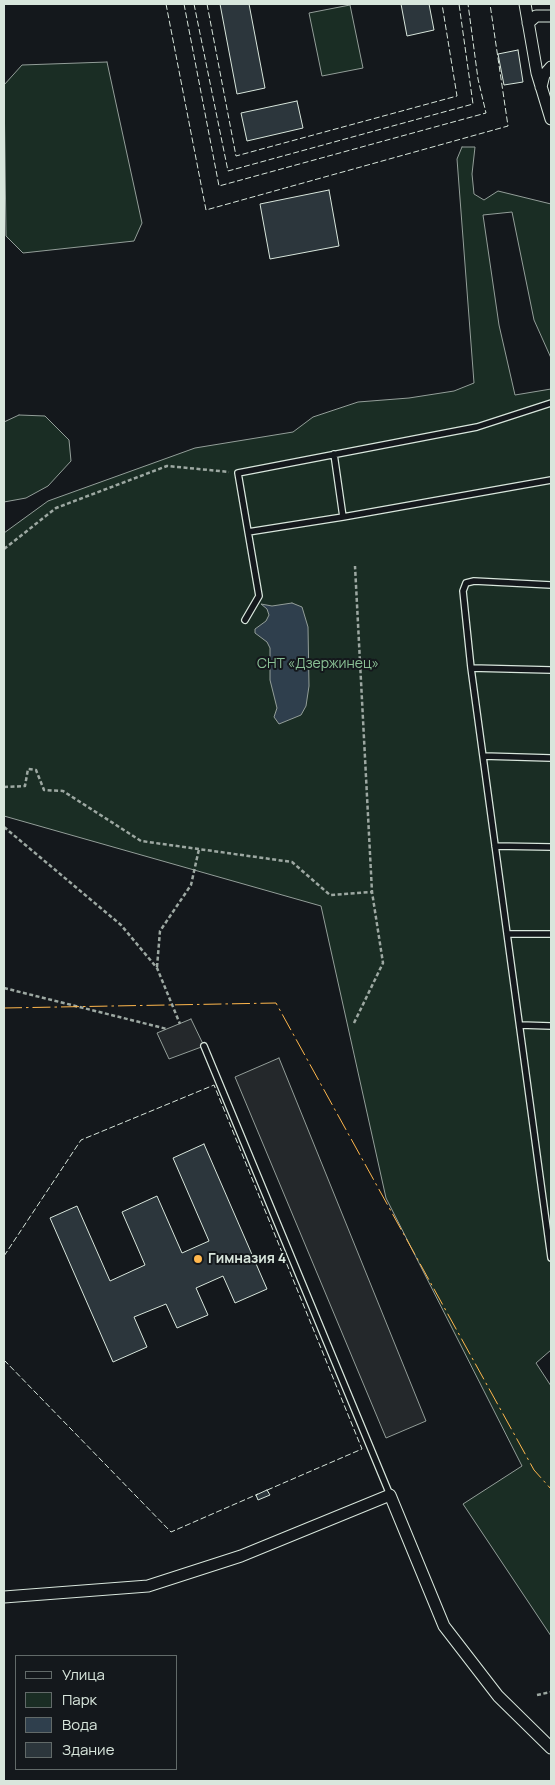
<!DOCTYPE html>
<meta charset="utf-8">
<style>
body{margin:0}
#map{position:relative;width:555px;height:1785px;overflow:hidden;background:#14181c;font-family:Manrope,sans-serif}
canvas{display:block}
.frame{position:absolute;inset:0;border:5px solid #d8e6dc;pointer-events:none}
.legend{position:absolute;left:15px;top:1655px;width:162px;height:115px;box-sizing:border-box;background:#14181c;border:1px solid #626a69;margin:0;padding:6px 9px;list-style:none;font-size:15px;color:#d8e6dc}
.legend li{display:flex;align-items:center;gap:10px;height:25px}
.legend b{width:25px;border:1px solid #626a69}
</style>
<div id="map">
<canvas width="555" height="1785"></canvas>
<div class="frame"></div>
<ul class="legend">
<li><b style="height:6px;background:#14181c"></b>Улица</li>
<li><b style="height:14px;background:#1a2d24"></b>Парк</li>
<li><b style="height:14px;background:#2f3f4d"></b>Вода</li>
<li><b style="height:14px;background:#2c363c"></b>Здание</li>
</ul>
</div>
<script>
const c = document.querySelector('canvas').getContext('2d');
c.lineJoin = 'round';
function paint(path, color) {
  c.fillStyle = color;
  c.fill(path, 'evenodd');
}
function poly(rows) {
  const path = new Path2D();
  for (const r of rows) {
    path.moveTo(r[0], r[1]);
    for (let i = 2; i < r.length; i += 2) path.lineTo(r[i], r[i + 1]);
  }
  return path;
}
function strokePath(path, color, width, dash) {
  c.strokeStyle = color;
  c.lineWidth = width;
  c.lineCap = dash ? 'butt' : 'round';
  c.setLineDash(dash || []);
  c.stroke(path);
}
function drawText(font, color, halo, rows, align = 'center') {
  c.font = font + ' Manrope,sans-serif';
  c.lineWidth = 4;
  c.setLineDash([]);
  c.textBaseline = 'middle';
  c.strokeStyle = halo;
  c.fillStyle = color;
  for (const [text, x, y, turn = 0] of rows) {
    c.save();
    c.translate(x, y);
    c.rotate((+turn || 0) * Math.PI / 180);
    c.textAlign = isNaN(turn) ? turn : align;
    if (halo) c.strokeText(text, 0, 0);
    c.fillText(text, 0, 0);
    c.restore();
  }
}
const green = poly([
 [350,5,363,68,322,76,309,13,350,5],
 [107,62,142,223,134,241,23,253,6,236,4,85,22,65,107,62],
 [462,147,475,147,472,174,474,194,484,200,498,191,551,204,551,358,534,320,512,212,483,215,499,325,515,395,551,389,551,1350,536,1363,551,1386,551,1636,463,1504,522,1466,386,1198,321,906,4,816,4,533,48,501,195,448,293,432,313,417,358,402,409,398,454,391,474,383,457,159,462,147],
 [19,415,45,416,69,440,71,461,48,486,26,498,4,502,4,422,19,415]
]);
paint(green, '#1a2d24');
strokePath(green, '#939e99', 1);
const parking = poly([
 [191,1019,204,1046,169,1059,157,1033,191,1019],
 [279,1058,426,1421,386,1438,235,1077,279,1058]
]);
paint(parking, '#24282b');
strokePath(parking, '#939e99', 1);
const water = poly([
 [292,603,302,607,308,627,309,686,306,706,301,715,279,724,274,717,277,708,270,680,270,648,267,642,255,633,255,629,266,621,269,615,267,609,261,604,272,606,292,603]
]);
paint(water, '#2f3f4d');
strokePath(water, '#939e99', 1);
const building = poly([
 [220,4,249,4,265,88,237,94,220,4],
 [401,4,429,4,434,30,407,36,401,4],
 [518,50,523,82,504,85,498,54,518,50],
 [297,101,303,128,247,141,241,113,297,101],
 [329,190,339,246,270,259,260,204,329,190],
 [204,1144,267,1289,235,1303,223,1276,196,1288,208,1315,177,1328,166,1304,134,1317,147,1347,113,1362,50,1218,77,1206,110,1281,145,1265,122,1212,157,1196,182,1253,209,1241,173,1158,204,1144],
 [267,1490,270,1495,258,1500,256,1495,267,1490]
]);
paint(building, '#2c363c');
strokePath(building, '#d8e6dc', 1);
const service = poly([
 [343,517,551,480],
 [248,532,343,517,334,454],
 [551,585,474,581,466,583,463,591,471,668,551,1258],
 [245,620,259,596,238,473,477,427,551,403],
 [471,668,551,670],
 [483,756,551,758],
 [495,846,551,847],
 [507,934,551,934],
 [520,1025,551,1026],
 [204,1046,390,1495]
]);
const minor = poly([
 [525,4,537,73,551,119],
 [528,23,536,16,551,16],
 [541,87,544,75,551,67],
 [4,1597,148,1586,241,1556,390,1495,444,1626,498,1696,551,1748]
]);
strokePath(service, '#d8e6dc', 8);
strokePath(minor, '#d8e6dc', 13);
strokePath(poly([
 [4,549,56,508,167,466,229,472],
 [4,787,25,786,28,769,36,770,44,790,63,791,141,841,292,862,330,895,372,892],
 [4,827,121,925,157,968,180,1024],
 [157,967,160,931,191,885,199,849],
 [4,988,167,1029],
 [354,1023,383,963,372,892,355,566],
 [537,1695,551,1692]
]), '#9da8a2', 2.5, [4, 2.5]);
strokePath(service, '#14181c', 5.5);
strokePath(minor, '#14181c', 11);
strokePath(poly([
 [166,4,206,210,508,126,490,4],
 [184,4,219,186,486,113,478,79,468,4],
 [194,4,228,171,473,104,459,4],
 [207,4,236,156,457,96,442,4],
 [4,1256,81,1140,214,1085,362,1449,265,1491],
 [4,1360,171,1532,258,1494]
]), '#d8e6dc', 1, [6, 2.5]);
strokePath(poly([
 [4,1008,276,1003,534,1470,551,1489]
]), '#ffb74d', 1, [18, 4, 2.5, 4]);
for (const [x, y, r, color] of [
 [198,1259,5,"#ffb74d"]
]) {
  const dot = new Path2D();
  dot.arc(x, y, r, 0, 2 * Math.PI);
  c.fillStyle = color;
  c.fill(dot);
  strokePath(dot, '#14181c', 2);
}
drawText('14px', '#8ac095', '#14181c', [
 ["СНТ «Дзержинец»",318,664]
]);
drawText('bold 14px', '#d8e6dc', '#14181c', [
 ["Гимназия 4",208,1259]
], 'left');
</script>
